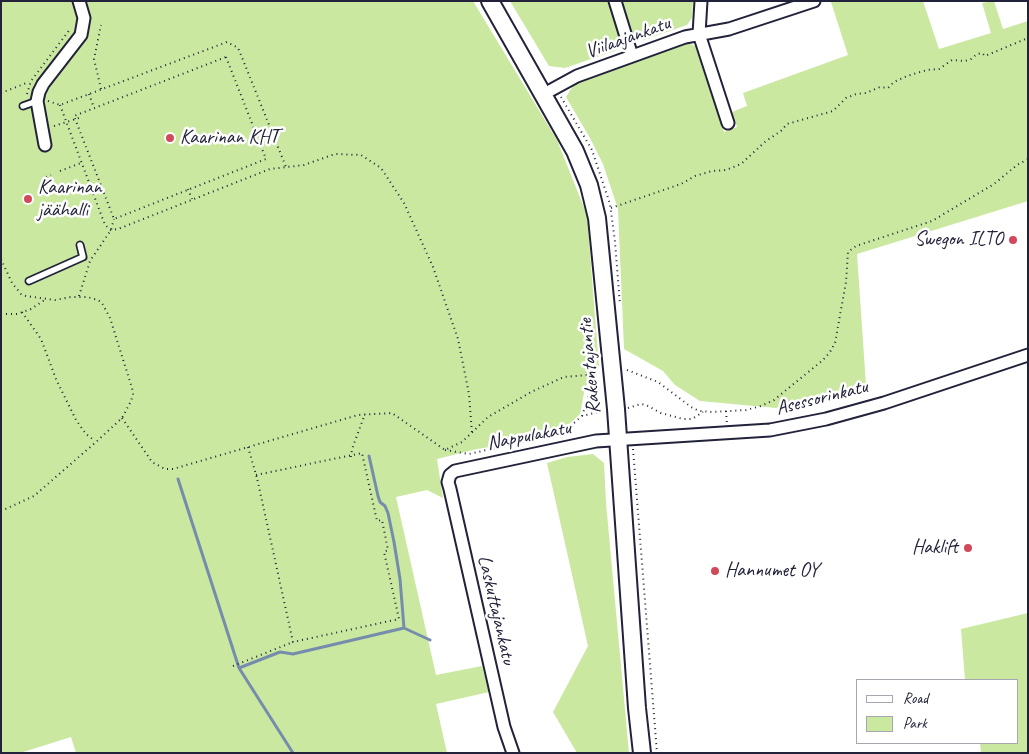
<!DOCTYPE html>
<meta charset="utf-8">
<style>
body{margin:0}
#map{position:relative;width:1029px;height:754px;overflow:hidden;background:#fff;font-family:Caveat,sans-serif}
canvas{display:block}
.frame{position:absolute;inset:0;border:2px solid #22223b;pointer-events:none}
.legend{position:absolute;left:856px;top:679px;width:162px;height:65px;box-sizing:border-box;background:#fff;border:1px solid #a7a7b1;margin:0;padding:6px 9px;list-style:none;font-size:15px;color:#22223b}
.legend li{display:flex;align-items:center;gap:10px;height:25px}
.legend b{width:25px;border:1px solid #a7a7b1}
</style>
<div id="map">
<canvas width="1029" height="754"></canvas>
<div class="frame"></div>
<ul class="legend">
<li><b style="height:6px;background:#fff"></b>Road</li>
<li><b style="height:14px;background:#cae8a0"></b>Park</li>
</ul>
</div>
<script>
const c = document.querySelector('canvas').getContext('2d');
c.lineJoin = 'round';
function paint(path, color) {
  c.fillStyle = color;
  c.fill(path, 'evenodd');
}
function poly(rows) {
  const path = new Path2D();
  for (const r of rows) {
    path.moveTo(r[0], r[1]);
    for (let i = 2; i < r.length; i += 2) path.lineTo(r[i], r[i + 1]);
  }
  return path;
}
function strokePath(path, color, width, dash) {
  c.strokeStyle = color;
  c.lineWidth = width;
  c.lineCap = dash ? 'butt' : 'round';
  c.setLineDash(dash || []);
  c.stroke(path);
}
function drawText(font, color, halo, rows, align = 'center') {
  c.font = font + ' Caveat,sans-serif';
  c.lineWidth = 5;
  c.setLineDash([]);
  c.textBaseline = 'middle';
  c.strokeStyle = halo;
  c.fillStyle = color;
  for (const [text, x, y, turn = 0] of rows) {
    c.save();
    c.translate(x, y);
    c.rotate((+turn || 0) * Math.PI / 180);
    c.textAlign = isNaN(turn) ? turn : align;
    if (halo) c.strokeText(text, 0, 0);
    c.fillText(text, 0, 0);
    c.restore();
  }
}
paint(poly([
 [1,1,473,1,557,140,587,215,599,367,585,387,580,414,566,427,549,432,503,445,477,449,437,459,443,498,427,490,396,497,436,675,482,666,489,692,436,704,447,753,76,753,71,737,20,753,1,753],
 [510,1,607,1,621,40,617,50,565,68,549,66],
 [621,1,693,1,692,18,687,25,644,40,633,36],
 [834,1,923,1,939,49,991,33,982,3,994,1,1003,29,1028,21,1028,201,857,254,866,385,776,408,700,401,675,385,663,371,624,349,618,209,603,164,590,138,566,97,574,84,688,43,695,46,724,132,737,127,732,112,747,106,743,93,848,55,831,2],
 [593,454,604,463,606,503,629,753,577,753,553,712,588,646,547,463,567,457],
 [1028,613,1028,753,981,753,980,743,1018,743,1018,680,965,680,961,629]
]), '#cae8a0');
strokePath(poly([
 [369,456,378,496,380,502,385,506,388,513,394,542,400,579,404,628],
 [178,479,239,668,293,753],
 [239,668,280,652,293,654,404,628,430,640]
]), '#768cac', 3);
const lane = poly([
 [23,106,37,101],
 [29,281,83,257,80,245]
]);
const street = poly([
 [615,1,632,56],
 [701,1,699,34,728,123],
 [544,94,577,76,685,37,729,29,814,1],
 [45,145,37,101,39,92,43,84,81,35,84,18,79,1],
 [513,753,504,727,450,489,448,482,450,475,455,471,596,441,770,430,826,419,884,403,1028,355]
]);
const secondary = poly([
 [490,1,575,151,589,185,597,218,616,409,637,708,642,753]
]);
strokePath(lane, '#22223b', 9);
strokePath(street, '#22223b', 15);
strokePath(secondary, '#22223b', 20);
strokePath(poly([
 [226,57,266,159,114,219,74,116,226,57],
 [101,89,94,59,101,25],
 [1,93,29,82],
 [27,94,31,81,71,28],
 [89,94,94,108],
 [561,97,592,150,610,204,615,242,620,305],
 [48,101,60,105,227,42,238,48,241,55,286,167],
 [60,105,105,225,111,230,118,229,270,169,304,165,335,154,361,155,381,168,404,203,433,267,458,339,469,394,472,433],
 [54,126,79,118],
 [60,171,81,163],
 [46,177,51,175],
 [188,189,192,199],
 [611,208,681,184,695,176,712,171,726,170,741,164,766,141,781,131,787,124,833,111,846,98,856,94,866,93,880,87,888,88,894,82,907,76,927,70,939,69,952,60,965,61,971,59,977,54,982,53,985,56,1028,38],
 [1,259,12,283,21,294,26,296,55,300,71,297,87,297,98,300,102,303,110,318,132,388,133,394,131,401,122,418,96,442,34,496,1,511],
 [79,296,90,261,111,230,114,219],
 [22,312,41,339,56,379,76,420,86,434,95,441],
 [1,314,17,314,31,309,46,299],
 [627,370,658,382,691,407,699,411,713,412,746,410,761,406,774,400,823,360,830,352,835,343,846,282,848,252,856,246,932,221,994,184,1017,165,1028,159],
 [628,408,641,404,646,405,661,413,683,419,692,419,703,412],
 [726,411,727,424],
 [582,416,596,374],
 [122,418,152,462,165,469,173,469,358,415,392,413,445,450,462,442,488,417,531,392,564,377,599,374],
 [248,447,257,478,259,478],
 [633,449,657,753],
 [445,450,469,454,549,436,567,429,582,416,603,411],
 [351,457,352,449,365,414],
 [256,475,362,453,377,521,382,520,388,550,384,552,399,619,293,642,257,478],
 [233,666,293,642]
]), '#22223b', 2, [1, 4]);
strokePath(lane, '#fff', 5.5);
strokePath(street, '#fff', 11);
strokePath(secondary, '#fff', 16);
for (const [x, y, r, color] of [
 [170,138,5,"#d1495b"],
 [28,199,5,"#d1495b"],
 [1013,240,5,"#d1495b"],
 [968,548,5,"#d1495b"],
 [715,571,5,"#d1495b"]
]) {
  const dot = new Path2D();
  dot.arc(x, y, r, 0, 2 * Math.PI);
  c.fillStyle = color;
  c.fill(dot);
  strokePath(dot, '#fff', 2);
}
drawText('20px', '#22223b', '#fff', [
 ["Viilaajankatu",628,38,-20],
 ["Rakentajantie",590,366,-95],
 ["Asessorinkatu",822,398,-14],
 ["Nappulakatu",529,436,-11],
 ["Laskuttajankatu",496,610,77]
]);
drawText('20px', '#22223b', '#fff', [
 ["Kaarinan KHT",180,138],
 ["Kaarinan",38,188],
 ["jäähalli",38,211],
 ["Swegon ILTO",1003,240,"right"],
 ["Haklift",958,548,"right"],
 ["Hannumet OY",725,571]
], 'left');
</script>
